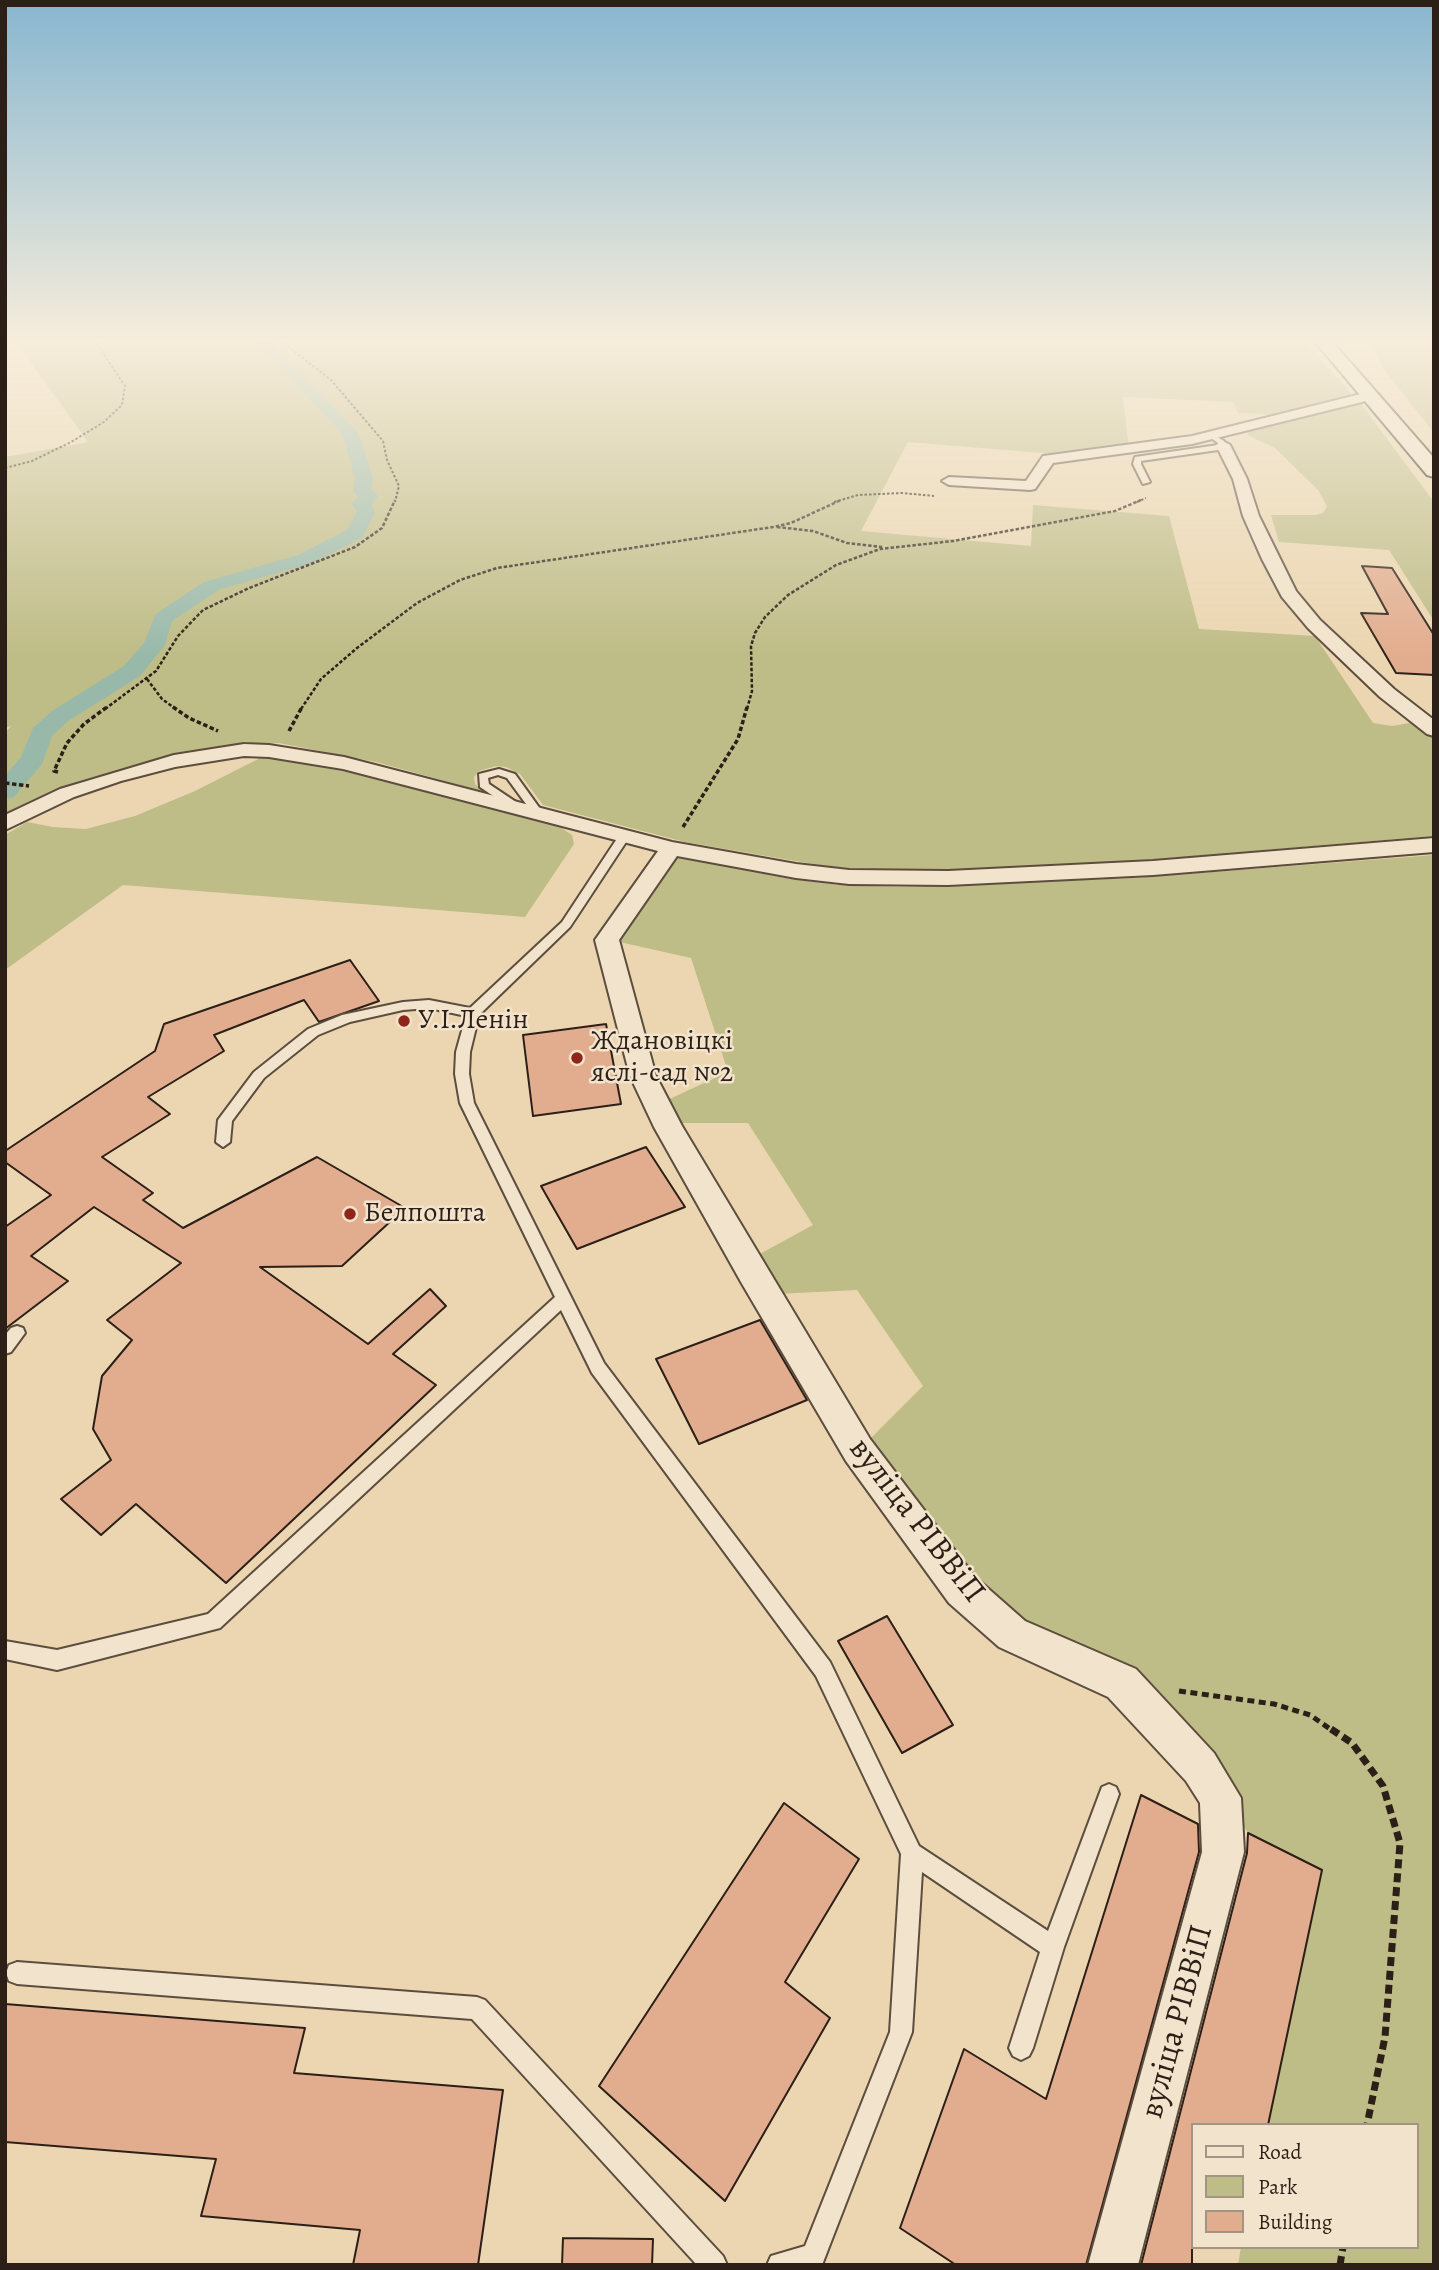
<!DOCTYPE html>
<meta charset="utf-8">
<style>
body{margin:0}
#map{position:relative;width:1439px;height:2270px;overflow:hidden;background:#ebd6b1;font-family:Alegreya,serif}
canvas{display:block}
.frame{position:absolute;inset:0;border:7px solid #2c1f17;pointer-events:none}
.legend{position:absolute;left:1191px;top:2123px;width:228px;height:126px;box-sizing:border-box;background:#f2e4cc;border:2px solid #a39584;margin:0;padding:9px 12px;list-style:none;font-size:21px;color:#2c1f17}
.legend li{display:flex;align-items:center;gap:14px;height:35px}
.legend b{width:35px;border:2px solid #a39584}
</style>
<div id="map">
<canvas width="1439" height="2270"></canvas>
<div class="frame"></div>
<ul class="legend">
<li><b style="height:9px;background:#f2e4cc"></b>Road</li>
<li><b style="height:19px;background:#bebc87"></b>Park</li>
<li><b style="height:19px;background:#e2ad8f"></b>Building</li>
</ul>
</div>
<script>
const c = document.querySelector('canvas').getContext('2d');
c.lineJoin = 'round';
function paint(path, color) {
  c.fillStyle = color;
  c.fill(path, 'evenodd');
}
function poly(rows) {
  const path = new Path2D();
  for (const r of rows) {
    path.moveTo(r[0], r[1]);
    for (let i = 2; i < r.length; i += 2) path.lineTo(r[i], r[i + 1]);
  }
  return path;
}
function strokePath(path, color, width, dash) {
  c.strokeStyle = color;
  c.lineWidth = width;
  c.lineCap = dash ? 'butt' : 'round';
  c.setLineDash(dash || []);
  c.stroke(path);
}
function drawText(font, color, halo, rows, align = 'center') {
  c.font = font + ' Alegreya,serif';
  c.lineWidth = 5;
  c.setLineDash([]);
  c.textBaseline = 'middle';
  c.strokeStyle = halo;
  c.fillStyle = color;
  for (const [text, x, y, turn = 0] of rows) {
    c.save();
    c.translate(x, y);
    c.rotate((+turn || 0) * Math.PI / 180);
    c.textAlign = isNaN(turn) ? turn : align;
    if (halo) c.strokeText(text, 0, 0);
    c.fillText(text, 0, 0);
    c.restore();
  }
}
paint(poly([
 [13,338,1301,338,1351,393,1350,397,1281,415,1238,413,1233,402,1123,397,1129,450,1078,456,908,442,861,531,1031,546,1033,505,1169,516,1199,629,1315,636,1373,723,1392,726,1427,720,1434,728,1434,836,1147,860,946,872,842,869,685,842,543,805,520,774,506,767,496,766,479,771,474,777,475,784,482,791,376,762,279,743,222,748,110,773,64,789,5,818,5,733,11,726,5,728,5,457,88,442],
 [1367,338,1434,338,1434,433,1386,372],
 [1359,401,1434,502,1434,621,1389,550,1279,542,1271,515,1315,515,1323,513,1327,506,1318,490,1275,448,1249,436,1246,430],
 [262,757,336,769,560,827,572,835,574,844,525,917,123,885,5,970,5,835,27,822,53,827,86,829,135,816,195,791],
 [1434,855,1434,2265,1238,2265,1241,2247,1416,2247,1416,2125,1268,2125,1322,1870,1248,1833,1184,1736,1011,1625,865,1444,923,1386,857,1290,776,1294,756,1256,813,1225,748,1123,676,1123,665,1101,728,1072,691,958,615,941,672,856,785,878,839,885,900,887,1133,878]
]), '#bebc87');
paint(poly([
 [251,338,266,338,358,432,373,478,371,489,378,496,371,505,375,512,362,538,312,563,218,590,172,621,165,645,140,676,68,721,52,736,42,764,14,797,5,799,5,776,21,757,33,728,52,711,124,666,144,643,156,614,204,582,298,555,347,530,357,512,352,504,358,497,353,491,355,478,342,433,251,338]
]), '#98b9aa');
const building = poly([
 [1362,566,1392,568,1434,635,1434,675,1396,673,1361,613,1388,614,1362,566],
 [350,960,379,1001,319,1022,304,1000,214,1035,224,1051,148,1097,170,1114,102,1157,153,1193,143,1200,183,1228,317,1157,405,1208,342,1266,260,1267,368,1344,430,1289,446,1306,393,1354,436,1385,226,1583,136,1504,101,1535,61,1499,111,1460,93,1429,102,1376,132,1340,107,1320,181,1263,94,1207,31,1256,68,1281,5,1329,5,1227,51,1195,5,1162,5,1151,155,1051,164,1024,350,960],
 [606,1024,621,1104,533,1116,523,1035,606,1024],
 [646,1147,685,1207,577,1249,541,1186,646,1147],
 [760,1320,807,1400,699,1444,656,1359,760,1320],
 [887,1616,953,1725,902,1753,838,1641,887,1616],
 [1141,1795,1198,1824,1199,1852,1086,2265,956,2265,900,2228,964,2049,1046,2099,1141,1795],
 [784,1803,859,1859,785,1982,830,2018,725,2201,599,2086,784,1803],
 [1248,1833,1322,1870,1268,2125,1192,2125,1192,2265,1141,2265,1247,1853,1248,1833],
 [5,2004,305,2028,294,2073,503,2090,478,2265,353,2265,360,2230,201,2216,216,2159,5,2142,5,2004],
 [563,2238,653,2239,652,2265,562,2265,563,2238]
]);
paint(building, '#e2ad8f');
strokePath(building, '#2c1f17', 2);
const lane = poly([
 [1210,433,1224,441,1225,449,1141,461,1141,464,1150,482,1143,484,1133,464,1135,457,1218,445,1218,443,1207,435,1210,433],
 [499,769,515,774,543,813,542,815,534,815,507,778,498,775,488,778,489,784,519,804,519,808,511,808,480,787,479,774,499,769],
 [624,833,630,836,570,927,479,1015,470,1052,469,1074,474,1103,604,1363,830,1662,919,1846,1048,1931,1102,1787,1109,1784,1116,1787,1119,1794,1064,1947,1033,2048,1029,2056,1021,2060,1013,2056,1009,2048,1040,1952,922,1872,912,2032,822,2265,767,2265,771,2256,805,2246,890,2032,901,1854,816,1676,592,1373,561,1310,220,1628,57,1670,5,1659,5,1641,57,1650,208,1614,555,1297,460,1103,455,1074,456,1052,466,1016,429,1008,403,1010,350,1022,318,1035,264,1078,232,1121,230,1142,223,1147,216,1142,218,1120,254,1072,308,1029,342,1015,403,1002,429,1000,470,1008,562,922,620,834,624,833],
 [17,1326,23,1328,25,1333,11,1352,5,1354,5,1335,11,1328,17,1326],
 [17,1962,477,1997,485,2000,723,2256,727,2265,697,2265,472,2019,17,1984,9,1981,6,1973,9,1965,17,1962]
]);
const street = poly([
 [1369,392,1374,393,1374,399,1192,444,1053,463,1035,489,1030,490,949,485,942,481,949,477,1026,481,1043,456,1192,436,1369,392],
 [1223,441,1230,445,1247,479,1259,516,1296,591,1320,620,1394,689,1434,720,1434,736,1427,734,1380,697,1308,628,1282,597,1262,559,1243,516,1233,479,1216,445,1223,441],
 [244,744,269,745,344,757,672,842,796,864,849,870,948,871,1153,861,1434,838,1434,852,1153,875,948,885,849,884,796,878,677,856,619,940,656,1076,682,1126,870,1439,975,1577,1025,1621,1136,1669,1214,1753,1241,1798,1244,1852,1138,2265,1088,2265,1202,1852,1200,1803,1186,1781,1108,1697,999,1647,949,1603,846,1461,741,1282,654,1127,630,1076,595,940,658,851,343,769,269,757,244,756,175,767,121,781,74,797,5,830,5,815,60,789,174,755,244,744]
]);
const secondary = poly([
 [1312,338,1329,338,1434,458,1434,477,1427,475,1312,338]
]);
strokePath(lane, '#5c4d3e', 4);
strokePath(street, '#5c4d3e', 4);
strokePath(secondary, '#2c1f17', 4);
strokePath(poly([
 [277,338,331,380,383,441,387,460,399,486,395,502],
 [5,468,32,461,71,442,104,422,122,405,125,386,93,338],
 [834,502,858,495,902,493,934,496],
 [1137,502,1146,498]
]), '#2c1f17', 2, [2.5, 2]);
strokePath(poly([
 [777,527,813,531,847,543,882,547],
 [147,679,162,699,176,709],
 [105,709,156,671,178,636,203,610,249,588,355,547,382,528,395,500],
 [301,709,321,679,357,648,417,603,460,580,497,568,773,527,791,523,841,500],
 [747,709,752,691,751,646,755,633,765,617,788,595,836,565,880,549,953,541,1115,511,1141,500]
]), '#2c1f17', 2.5, [3.5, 2]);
strokePath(poly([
 [173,707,189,718,218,731],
 [289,731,302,707],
 [58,772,54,771,67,743,84,724,107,707],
 [5,783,29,786],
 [683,827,738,739,747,707]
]), '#2c1f17', 3.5, [4.5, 2.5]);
strokePath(poly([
 [1179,1691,1274,1704,1310,1715,1333,1731]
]), '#2c1f17', 5, [7, 4.5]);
strokePath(poly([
 [1331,1729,1352,1743,1383,1786,1400,1843,1385,2037,1367,2125],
 [1340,2265,1343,2247]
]), '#2c1f17', 7, [9, 5]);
paint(lane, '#f2e4cc');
paint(street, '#f2e4cc');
paint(secondary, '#f2e4cc');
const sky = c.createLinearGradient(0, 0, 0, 656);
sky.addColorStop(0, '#88b6cf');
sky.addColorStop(0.52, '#f6eddc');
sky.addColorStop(1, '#f6eddc00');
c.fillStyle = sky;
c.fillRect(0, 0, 1439, 656);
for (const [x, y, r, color] of [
 [404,1021,7,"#8f2418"],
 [577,1058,7,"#8f2418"],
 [350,1214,7,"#8f2418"]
]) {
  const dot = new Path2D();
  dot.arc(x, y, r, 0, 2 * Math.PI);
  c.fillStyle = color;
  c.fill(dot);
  strokePath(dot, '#f2e4cc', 2.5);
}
drawText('28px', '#2c1f17', '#f2e4cc', [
 ["У.І.Ленін",418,1021],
 ["Ждановіцкі",591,1042],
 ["яслі-сад №2",591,1074],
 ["Белпошта",364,1214]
], 'left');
drawText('33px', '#2c1f17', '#f2e4cc', [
 ["вуліца РІВВіП",916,1521,52],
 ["вуліца РІВВіП",1178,2022,-75]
]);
</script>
